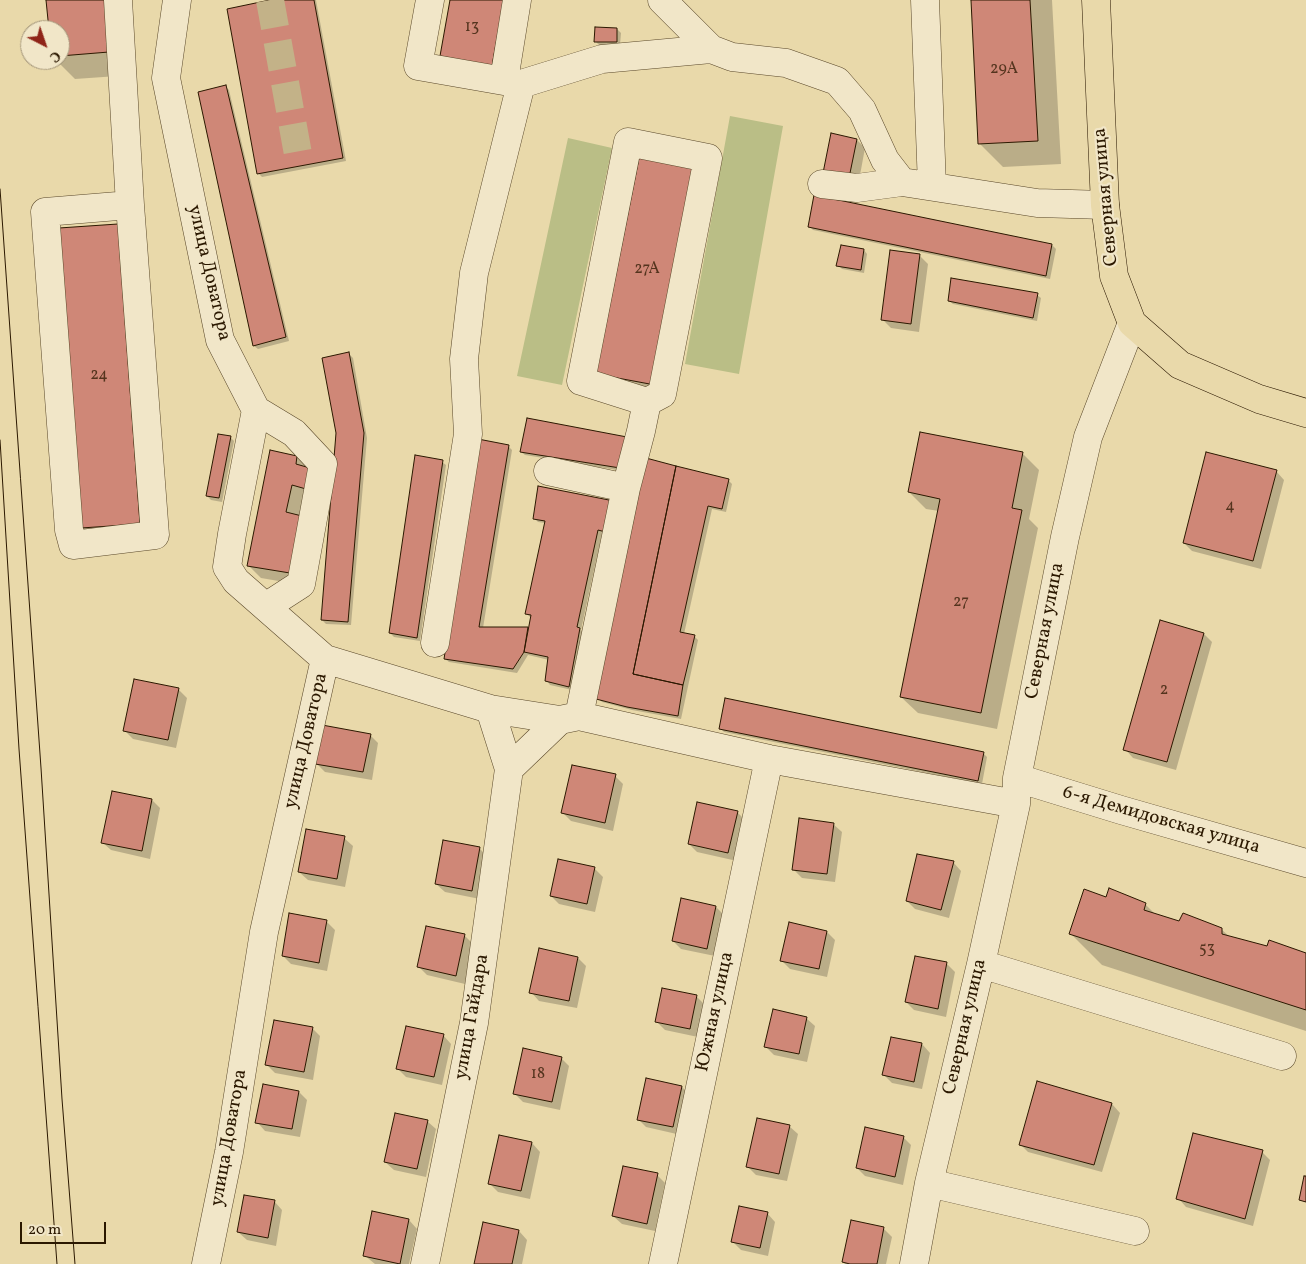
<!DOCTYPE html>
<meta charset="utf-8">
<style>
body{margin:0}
#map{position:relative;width:1306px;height:1264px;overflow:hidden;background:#e9d9aa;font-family:Vollkorn,serif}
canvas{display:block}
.north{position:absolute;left:20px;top:20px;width:50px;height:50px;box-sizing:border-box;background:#f1e6c8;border:1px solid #a29478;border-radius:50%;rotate:139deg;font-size:14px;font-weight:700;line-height:20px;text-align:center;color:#2b1800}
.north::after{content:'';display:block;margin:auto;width:18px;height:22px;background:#8f2418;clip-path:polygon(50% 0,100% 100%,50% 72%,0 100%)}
.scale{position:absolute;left:20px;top:1222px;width:86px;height:22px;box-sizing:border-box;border:2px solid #2b1800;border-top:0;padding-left:6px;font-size:15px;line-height:18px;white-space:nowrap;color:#2b1800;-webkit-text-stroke:4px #f1e6c8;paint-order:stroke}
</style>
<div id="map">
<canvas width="1306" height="1264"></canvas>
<div class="north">С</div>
<div class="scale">20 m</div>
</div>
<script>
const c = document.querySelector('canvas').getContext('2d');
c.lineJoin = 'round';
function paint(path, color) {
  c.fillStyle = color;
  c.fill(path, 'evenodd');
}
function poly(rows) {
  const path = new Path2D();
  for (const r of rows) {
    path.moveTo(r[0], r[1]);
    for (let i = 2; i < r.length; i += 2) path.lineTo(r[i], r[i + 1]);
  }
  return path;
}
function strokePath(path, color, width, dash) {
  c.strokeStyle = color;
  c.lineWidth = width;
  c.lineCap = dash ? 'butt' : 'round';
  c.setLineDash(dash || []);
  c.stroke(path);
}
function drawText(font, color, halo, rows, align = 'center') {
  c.font = font + ' Vollkorn,serif';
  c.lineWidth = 4.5;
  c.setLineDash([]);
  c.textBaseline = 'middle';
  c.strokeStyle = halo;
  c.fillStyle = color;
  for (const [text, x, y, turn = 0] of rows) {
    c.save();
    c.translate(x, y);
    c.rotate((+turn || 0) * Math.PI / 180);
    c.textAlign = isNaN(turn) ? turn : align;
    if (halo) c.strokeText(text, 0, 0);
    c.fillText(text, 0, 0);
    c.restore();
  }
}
paint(poly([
 [730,116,783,126,739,374,685,364],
 [568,138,612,148,562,385,517,376]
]), '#babe86');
paint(poly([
 [48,0,127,0,132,75,75,79,56,60,60,60,60,30,50,30],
 [281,0,316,0,346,161,262,177,258,173],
 [973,0,1052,0,1061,164,1003,167,979,143],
 [617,29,621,33,620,45,599,45,595,41],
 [225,86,229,90,289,341,258,349,254,346],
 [832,135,857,140,865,148,858,186,833,181],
 [641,155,664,392,606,382],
 [815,196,1052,245,1056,249,1050,279,813,230,809,226],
 [141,249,163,547,106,551,82,527],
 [864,250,867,254,864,273,842,269,838,265],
 [919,255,928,264,919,332,891,328,883,320],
 [1037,295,1041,298,1037,321,953,304,949,301],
 [349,354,353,358,367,438,351,625,326,624,322,620],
 [230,437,234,441,222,502,211,500,207,496],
 [626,438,623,471,525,455,521,452],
 [508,446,512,450,483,628,529,628,531,618,527,614,545,523,538,522,534,518,619,503,617,537,602,533,581,630,584,633,572,690,550,685,547,681,549,660,528,655,517,673,449,662,445,659],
 [1022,453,1039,470,1029,519,1038,528,997,729,918,713,901,697,939,511,926,509,909,492],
 [297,457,308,468,302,585,261,578,248,565],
 [647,460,728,480,732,484,726,512,712,509,684,634,694,636,698,640,681,719,632,710,602,702,598,698],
 [442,462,446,465,420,641,394,637,390,633],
 [1276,471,1284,480,1261,569,1192,551,1184,543],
 [1161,622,1204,634,1212,642,1176,770,1133,758,1125,749],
 [178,689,187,698,176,748,133,739,125,731],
 [720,728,984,754,987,757,982,784,724,732],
 [370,735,378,743,372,780,325,772,316,763],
 [615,776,623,784,613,831,571,821,563,813],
 [113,792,152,800,160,808,150,859,111,850,102,842],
 [737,812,745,820,737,861,697,852,689,844],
 [833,824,842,832,835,882,802,878,793,869],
 [344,838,353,846,345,887,308,880,299,872],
 [444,842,480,849,488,857,480,899,445,892,436,884],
 [953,862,961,871,949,918,915,909,907,901],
 [594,868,603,877,595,912,559,904,551,896],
 [1107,899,1145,904,1156,915,1180,923,1221,929,1230,937,1268,948,1306,955,1306,1031,1102,965,1071,934],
 [716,907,724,915,715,956,681,949,673,941],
 [326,921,335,930,327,971,291,964,283,956],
 [827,932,835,940,827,977,790,969,782,961],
 [465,936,473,944,465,984,427,975,419,967],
 [578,958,586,966,577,1008,539,1001,531,992],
 [947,964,955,972,946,1017,914,1010,906,1002],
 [663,989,697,997,705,1005,698,1037,665,1030,656,1021],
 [806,1018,815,1026,807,1062,774,1055,766,1047],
 [312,1028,320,1036,313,1080,275,1073,267,1065],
 [443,1035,451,1044,442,1085,406,1077,398,1069],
 [892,1038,922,1044,930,1053,922,1089,892,1083,884,1075],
 [561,1058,569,1066,560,1110,523,1102,515,1094],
 [1038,1082,1112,1104,1120,1113,1102,1172,1028,1152,1020,1144],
 [682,1087,690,1095,681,1135,646,1127,638,1119],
 [299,1092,307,1100,300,1137,265,1131,257,1122],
 [427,1121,436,1129,426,1177,394,1170,385,1162],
 [789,1126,798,1134,787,1181,756,1175,747,1166],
 [903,1137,911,1145,903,1185,865,1176,857,1168],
 [532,1143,540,1152,530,1199,498,1192,490,1184],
 [1262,1152,1270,1160,1253,1226,1186,1207,1178,1198],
 [657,1175,665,1183,655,1231,622,1224,613,1216],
 [274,1201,282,1210,276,1246,247,1240,238,1232],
 [767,1213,775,1222,768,1256,741,1250,733,1242],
 [409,1220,417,1229,409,1264,375,1264,364,1255],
 [852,1222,884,1229,892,1237,886,1264,845,1264,843,1262],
 [519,1231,527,1240,522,1264,476,1264]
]), '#0003');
const building = poly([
 [46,0,105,0,109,52,60,56,60,30,49,30,46,0],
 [270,0,314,0,343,158,257,174,227,9,270,0],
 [450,0,504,0,492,66,440,56,450,0],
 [971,0,1030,0,1038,141,978,144,971,0],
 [595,27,617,28,617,42,594,42,595,27],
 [226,85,286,337,253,346,198,92,226,85],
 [831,133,857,139,849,178,823,173,831,133],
 [640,153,695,166,655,385,596,374,640,153],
 [814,195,1052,244,1046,276,808,227,814,195],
 [118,224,140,524,81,528,59,228,118,224],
 [841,245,864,249,861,270,836,266,841,245],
 [890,250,920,254,911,324,881,320,890,250],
 [951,278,1038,293,1033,318,948,301,951,278],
 [349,352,364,433,348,622,321,620,336,433,322,358,349,352],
 [527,418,627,437,620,468,520,452,527,418],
 [920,432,1023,452,1012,508,1022,510,981,713,900,697,940,499,908,492,920,432],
 [218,434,231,436,219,498,206,496,218,434],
 [478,439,509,445,479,627,528,627,524,652,513,669,444,659,478,439],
 [270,450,297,456,296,464,310,468,306,489,292,485,286,512,302,516,290,573,247,566,270,450],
 [1206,452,1277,470,1253,561,1183,543,1206,452],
 [415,455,443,460,417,638,389,633,415,455],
 [646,458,676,466,633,674,683,685,678,716,627,707,596,699,646,458],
 [676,466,729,479,722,509,708,506,680,632,695,635,683,685,633,674,676,466],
 [538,486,619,502,613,534,598,530,577,627,580,628,569,687,545,681,548,657,524,652,531,615,525,614,545,521,533,519,538,486],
 [1160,620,1204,633,1167,762,1123,750,1160,620],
 [134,679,179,688,168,740,123,731,134,679],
 [725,698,984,752,978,781,719,729,725,698],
 [322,725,371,734,363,772,315,764,322,725],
 [572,765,616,774,605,823,561,813,572,765],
 [112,791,152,799,142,851,101,843,112,791],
 [697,802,738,811,728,853,688,844,697,802],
 [799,818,834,823,827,874,792,870,799,818],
 [306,829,345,836,337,879,298,872,306,829],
 [443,840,480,847,472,891,435,884,443,840],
 [917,854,954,861,941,910,906,901,917,854],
 [558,859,595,867,587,904,550,896,558,859],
 [1109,888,1146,903,1144,910,1179,921,1183,913,1222,928,1222,934,1267,946,1269,940,1306,953,1306,1010,1069,934,1084,889,1106,897,1109,888],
 [681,898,716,906,707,949,672,941,681,898],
 [289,913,327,920,319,963,282,956,289,913],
 [789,922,827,931,819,969,780,961,789,922],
 [426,926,465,934,456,976,417,967,426,926],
 [539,948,578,957,569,1001,529,993,539,948],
 [915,956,947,962,938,1009,905,1002,915,956],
 [662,988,697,995,690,1029,655,1022,662,988],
 [773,1009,807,1017,799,1054,764,1047,773,1009],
 [274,1020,313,1027,304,1072,265,1065,274,1020],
 [406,1026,444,1034,434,1077,396,1069,406,1026],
 [891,1037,922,1043,914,1082,882,1075,891,1037],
 [523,1048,562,1057,552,1102,513,1094,523,1048],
 [646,1078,682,1086,673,1127,637,1120,646,1078],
 [1037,1081,1112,1103,1094,1165,1019,1145,1037,1081],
 [263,1084,299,1091,292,1129,255,1123,263,1084],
 [395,1113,428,1120,417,1169,384,1162,395,1113],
 [757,1118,790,1125,779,1174,746,1167,757,1118],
 [865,1127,904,1136,895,1177,856,1168,865,1127],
 [1193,1133,1263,1150,1245,1219,1176,1199,1193,1133],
 [499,1135,532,1142,521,1191,488,1184,499,1135],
 [623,1166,658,1173,647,1224,612,1216,623,1166],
 [1304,1176,1306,1176,1306,1202,1299,1200,1304,1176],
 [244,1195,275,1200,268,1238,237,1232,244,1195],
 [739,1206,768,1212,760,1248,731,1242,739,1206],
 [372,1211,409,1219,400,1264,363,1256,372,1211],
 [851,1220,884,1227,877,1264,850,1264,842,1262,851,1220],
 [483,1222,519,1230,512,1264,474,1264,483,1222]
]);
paint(building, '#cf8777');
strokePath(building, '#2b1800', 1);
strokePath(poly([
 [270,0,298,154]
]), '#c3b288', 28, [28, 14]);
const minor = poly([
 [118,0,130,205,155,535,73,545,69,530,45,212,130,205],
 [177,0,166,78,220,340,256,410,232,534,227,567,236,581,325,659,490,709,560,720],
 [430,0,418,66,521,84],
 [662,0,711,49,732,57,786,63,837,81,862,110,885,160,902,182,1037,203,1105,205],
 [925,0,932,186],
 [504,80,517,0],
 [822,184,857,188,902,182],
 [256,410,294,433,323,464,301,584,267,606],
 [548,471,626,488,579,716],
 [626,488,641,431,647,402,662,394,708,158,628,142,581,381,647,402],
 [435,643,468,434,464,359,474,273,521,84,602,59,711,49],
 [509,769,560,720,579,716,769,759,1016,804],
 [1017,778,1121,810,1306,863],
 [981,964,1282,1056],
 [929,1183,1135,1231],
 [206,1264,229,1152,264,932,325,659],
 [425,1264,474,1023,509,769,490,709],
 [663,1264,769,759],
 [914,1264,929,1183,981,964,1016,804,1017,778,1065,537,1088,437,1132,323]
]);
const major = poly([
 [1096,0,1105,205,1114,276,1132,323,1180,365,1259,399,1306,413]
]);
strokePath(minor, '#5a482a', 29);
strokePath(major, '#2b1800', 29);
strokePath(minor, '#f1e6c8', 28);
strokePath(major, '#e9d9aa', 28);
strokePath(poly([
 [0,189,41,768,62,1099,75,1264],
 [0,440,19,749,57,1264]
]), '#2b1800', 1);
drawText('16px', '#54341e', null, [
 ["13",472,28],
 ["29А",1004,70],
 ["27А",647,270],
 ["24",99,376],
 ["4",1230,507],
 ["27",961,603],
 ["2",1164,691],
 ["53",1207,950],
 ["18",538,1075]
]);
drawText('19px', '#2b1800', '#f1e6c8', [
 ["Северная улица",1107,197,-95],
 ["улица Доватора",208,273,77],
 ["Северная улица",1046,631,-79],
 ["улица Доватора",307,741,-77],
 ["6-я Демидовская улица",1161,821,16],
 ["Южная улица",716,1012,-78],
 ["улица Гайдара",473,1017,-80],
 ["Северная улица",966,1027,-77],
 ["улица Доватора",230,1138,-80]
]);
</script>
